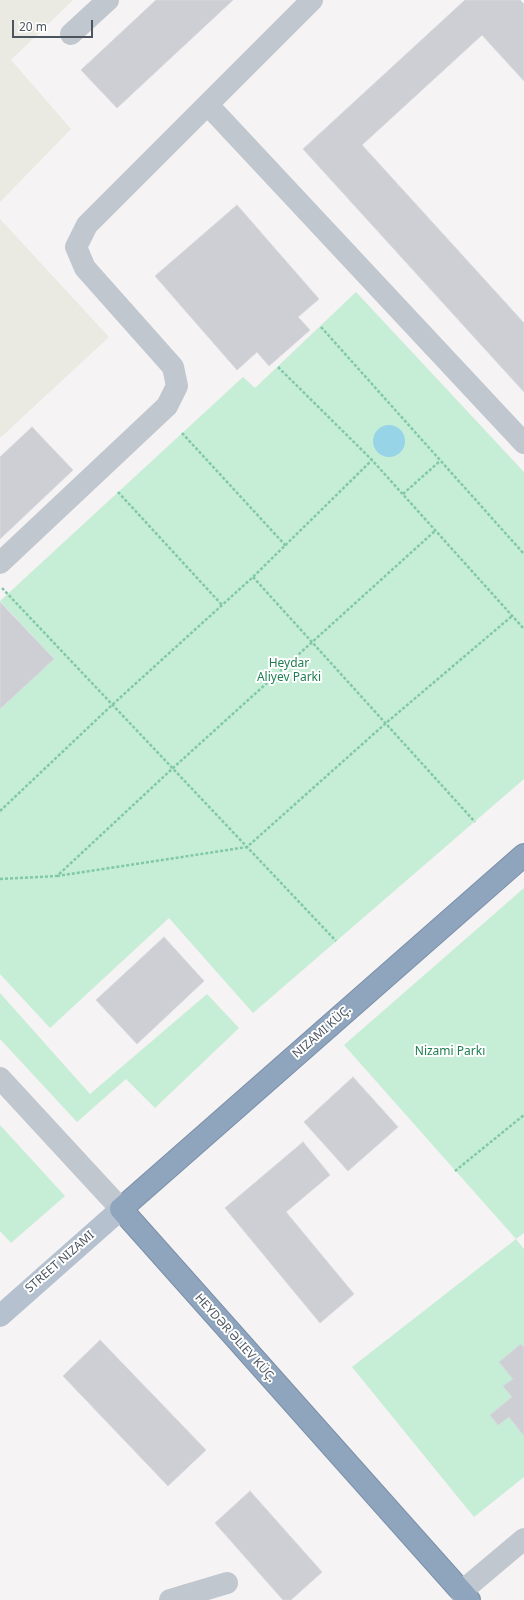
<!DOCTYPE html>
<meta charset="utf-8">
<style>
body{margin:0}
#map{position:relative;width:524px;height:1600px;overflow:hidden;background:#f5f3f3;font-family:"Noto Sans",sans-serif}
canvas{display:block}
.scale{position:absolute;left:12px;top:20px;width:81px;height:18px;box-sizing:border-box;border:2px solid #4c555f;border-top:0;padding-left:5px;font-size:12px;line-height:14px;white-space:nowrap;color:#4c555f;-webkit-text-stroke:3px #fff;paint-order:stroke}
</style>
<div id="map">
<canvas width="524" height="1600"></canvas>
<div class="scale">20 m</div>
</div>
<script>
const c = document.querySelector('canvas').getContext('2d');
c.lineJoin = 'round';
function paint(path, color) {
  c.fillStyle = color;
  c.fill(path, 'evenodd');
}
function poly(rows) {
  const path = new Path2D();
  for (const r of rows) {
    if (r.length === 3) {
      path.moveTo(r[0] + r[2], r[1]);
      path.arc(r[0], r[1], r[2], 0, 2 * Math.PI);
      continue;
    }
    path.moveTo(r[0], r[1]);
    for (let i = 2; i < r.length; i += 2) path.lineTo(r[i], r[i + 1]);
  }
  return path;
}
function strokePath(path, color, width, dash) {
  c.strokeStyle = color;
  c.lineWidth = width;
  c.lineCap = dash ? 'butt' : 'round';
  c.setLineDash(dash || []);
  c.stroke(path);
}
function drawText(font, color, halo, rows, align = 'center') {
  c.font = font + ' "Noto Sans",sans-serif';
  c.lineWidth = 4;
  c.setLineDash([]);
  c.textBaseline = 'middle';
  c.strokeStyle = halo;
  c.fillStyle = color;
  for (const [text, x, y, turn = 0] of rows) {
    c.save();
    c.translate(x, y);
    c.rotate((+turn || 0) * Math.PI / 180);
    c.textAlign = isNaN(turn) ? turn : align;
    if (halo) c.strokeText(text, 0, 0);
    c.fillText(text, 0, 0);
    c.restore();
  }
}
paint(poly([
 [0,0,73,0,11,60,71,129,0,202],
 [0,219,109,337,0,438]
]), '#eae9e2');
paint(poly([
 [356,292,524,472,524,779,253,1013,169,918,50,1028,0,974,0,709,54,659,0,601,243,377,255,388],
 [524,888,524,1233,516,1239,524,1249,524,1477,474,1517,352,1367,516,1239,344,1045],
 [0,993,90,1094,207,994,239,1028,155,1108,126,1079,77,1122,0,1039],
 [0,1125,65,1196,11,1243,0,1231]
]), '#c6edd6');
paint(poly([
 [389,441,16]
]), '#97d4e7');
const building = poly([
 [156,0,233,0,117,108,81,70,156,0],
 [465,0,520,0,524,4,524,81,482,35,362,145,524,323,524,392,303,149,465,0],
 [237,205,319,299,298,317,310,330,269,366,257,352,237,370,155,276,237,205],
 [32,427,73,470,0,539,0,457,32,427],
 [0,602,54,659,0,709,0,602],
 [164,937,204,981,137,1044,96,1000,164,937],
 [353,1077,398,1127,348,1171,304,1122,353,1077],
 [303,1142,330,1175,286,1212,354,1294,320,1323,225,1208,303,1142],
 [100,1340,206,1450,168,1486,63,1376,100,1340],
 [521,1344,524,1348,524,1436,509,1417,498,1425,490,1415,512,1397,503,1386,513,1379,499,1362,521,1344],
 [250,1491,322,1572,291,1600,283,1600,215,1523,250,1491]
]);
paint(building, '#cdcfd5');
strokePath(building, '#d7d9dd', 1);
const highway = poly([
 [469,1600,121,1209,524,855]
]);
strokePath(highway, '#7a8fa9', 24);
strokePath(poly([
 [321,327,524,554],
 [278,367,372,460,524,629],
 [182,433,286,546],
 [118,492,222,605],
 [403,494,440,461],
 [253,577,475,822],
 [2,588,336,941],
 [0,811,112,705,253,577,372,460],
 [57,876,247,847,386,723,512,616],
 [0,879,57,876,173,768,436,530],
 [455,1171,524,1115]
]), '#80c9a7', 2.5, [3, 2]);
strokePath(poly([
 [71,34,108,0],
 [208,105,524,443],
 [0,563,167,406,177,386,173,367,85,268,76,247,87,225,312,0],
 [0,1078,121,1209],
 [461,1592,524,1539],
 [170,1600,227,1583]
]), '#c0c7ce', 22);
strokePath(poly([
 [0,1316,121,1209]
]), '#b5c1cf', 22);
strokePath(highway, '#8fa4bd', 22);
drawText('12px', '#1f7d51', '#fff', [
 ["Heydar",289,664],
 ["Aliyev Parki",289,678],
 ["Nizami Parkı",450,1052]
]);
drawText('12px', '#4c555f', '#fff', [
 ["NIZAMI KÜÇ.",322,1032,-41],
 ["STREET NIZAMI",60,1262,-41],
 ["HEYDƏR ƏLIEV KÜÇ.",235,1338,48]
]);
</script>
